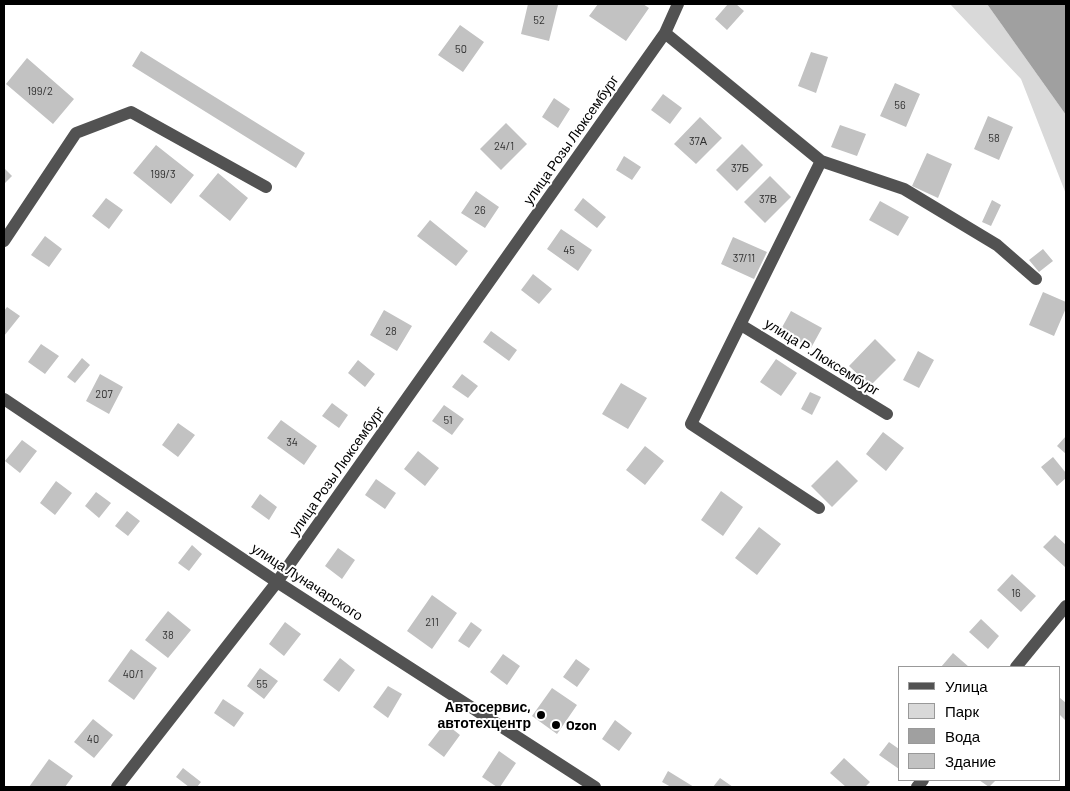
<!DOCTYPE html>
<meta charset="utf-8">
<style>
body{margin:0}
#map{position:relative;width:1070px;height:791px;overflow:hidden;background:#fff;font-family:Barlow,sans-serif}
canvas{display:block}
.frame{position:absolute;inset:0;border:5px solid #000;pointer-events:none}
.legend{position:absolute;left:898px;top:666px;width:162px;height:115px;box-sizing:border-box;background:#fff;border:1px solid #999;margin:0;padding:6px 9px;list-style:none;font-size:15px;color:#000}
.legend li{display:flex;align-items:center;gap:10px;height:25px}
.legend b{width:25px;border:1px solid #999}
</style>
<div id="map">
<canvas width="1070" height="791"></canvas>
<div class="frame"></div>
<ul class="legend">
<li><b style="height:6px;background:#525252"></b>Улица</li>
<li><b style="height:14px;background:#d9d9d9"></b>Парк</li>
<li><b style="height:14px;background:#a0a0a0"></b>Вода</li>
<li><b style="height:14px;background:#c2c2c2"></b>Здание</li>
</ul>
</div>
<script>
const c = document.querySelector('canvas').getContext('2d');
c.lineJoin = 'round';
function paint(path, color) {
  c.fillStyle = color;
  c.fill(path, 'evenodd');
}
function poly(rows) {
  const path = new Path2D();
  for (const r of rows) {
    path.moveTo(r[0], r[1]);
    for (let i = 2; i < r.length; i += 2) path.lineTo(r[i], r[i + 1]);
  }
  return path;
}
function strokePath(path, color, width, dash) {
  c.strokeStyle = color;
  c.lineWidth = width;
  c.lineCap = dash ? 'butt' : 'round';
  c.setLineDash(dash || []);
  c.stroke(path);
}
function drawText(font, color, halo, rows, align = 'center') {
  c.font = font + ' Barlow,sans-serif';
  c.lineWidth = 4;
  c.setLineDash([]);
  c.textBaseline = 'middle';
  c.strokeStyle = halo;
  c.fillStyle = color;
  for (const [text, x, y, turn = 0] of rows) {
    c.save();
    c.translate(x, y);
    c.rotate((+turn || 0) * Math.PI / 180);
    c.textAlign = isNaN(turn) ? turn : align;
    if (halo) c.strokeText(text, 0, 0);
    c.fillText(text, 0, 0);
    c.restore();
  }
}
paint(poly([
 [950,4,987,4,1066,115,1066,194,1021,79]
]), '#d9d9d9');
paint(poly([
 [987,4,1066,4,1066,115]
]), '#a0a0a0');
paint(poly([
 [528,4,558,5,549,41,521,34],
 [598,4,643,4,649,8,626,41,589,16],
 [728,4,736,4,744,11,727,30,715,19],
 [460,25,484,42,463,72,438,55],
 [141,51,305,153,296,168,132,66],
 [811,52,828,57,816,93,798,86],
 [27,58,74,99,53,124,6,84],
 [895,83,920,94,906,127,880,116],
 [663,94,682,108,670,124,651,110],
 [554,98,570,109,558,128,542,117],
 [988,116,1013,127,999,160,974,149],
 [700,117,722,138,696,164,674,144],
 [506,123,527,144,501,170,480,149],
 [840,125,866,134,857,156,831,147],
 [742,144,763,165,737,191,716,170],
 [156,145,194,175,171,204,133,173],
 [927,153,952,164,938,198,912,186],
 [624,156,641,167,632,180,616,170],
 [4,168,12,176,4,184],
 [218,173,248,198,230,221,199,196],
 [770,176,791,197,765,223,744,202],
 [476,191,499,207,485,228,461,213],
 [106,198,123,210,109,229,92,216],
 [583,198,606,217,597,228,574,210],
 [992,200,1001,205,991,226,982,222],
 [880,201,909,217,898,236,869,220],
 [430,220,468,251,456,266,417,236],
 [561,229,592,250,578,271,547,249],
 [45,236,62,249,49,267,31,255],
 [733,237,767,252,754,279,721,264],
 [1043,249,1053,261,1039,272,1029,260],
 [533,274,552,289,539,304,521,290],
 [1043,292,1066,302,1066,308,1054,336,1029,325],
 [7,307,20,316,4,336,4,311],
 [384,310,412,326,397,351,370,335],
 [791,311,822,328,811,348,780,331],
 [491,331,517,350,509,361,483,342],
 [875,339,896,360,870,386,849,366],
 [41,344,59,356,45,374,28,362],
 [918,351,934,360,919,388,903,380],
 [82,358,90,365,75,383,67,377],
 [776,359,797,373,781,396,760,382],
 [358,360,375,374,365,387,348,373],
 [100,374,123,387,109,414,86,401],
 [462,374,478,386,468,398,452,387],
 [621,383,647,398,628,429,602,414],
 [810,392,821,397,812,415,801,409],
 [332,403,348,415,339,428,322,416],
 [444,405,464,419,452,435,432,421],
 [281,420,317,446,304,465,267,438],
 [178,423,195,435,178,457,162,445],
 [883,432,904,448,886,471,866,454],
 [1066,436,1066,454,1057,446],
 [22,440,37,451,20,473,5,461],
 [645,446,664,461,645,485,626,470],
 [418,451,439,468,425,486,404,469],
 [1053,457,1066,473,1066,478,1057,486,1041,467],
 [837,460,858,481,832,507,811,486],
 [376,479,396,493,385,509,365,495],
 [56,481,72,493,55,515,40,503],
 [721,491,743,507,723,536,701,520],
 [96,492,111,503,99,518,85,506],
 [260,494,277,507,269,520,251,507],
 [127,511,140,521,128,536,115,526],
 [759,527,781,544,757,575,735,558],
 [1055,535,1066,545,1065,567,1043,547],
 [192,545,202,554,189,571,178,563],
 [338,548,355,560,342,579,325,566],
 [1012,574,1036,596,1021,612,997,590],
 [432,595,457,613,432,649,407,631],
 [168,611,191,630,168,658,145,640],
 [981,619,999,636,988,649,969,632],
 [285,622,301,634,284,656,269,644],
 [471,622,482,630,469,648,458,641],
 [131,649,157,668,134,700,108,681],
 [953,653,969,667,941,667],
 [503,654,520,666,507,685,490,672],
 [340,658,355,670,339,692,323,680],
 [576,659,590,669,577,687,563,677],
 [260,668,278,681,264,699,247,686],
 [388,686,402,694,388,718,373,707],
 [552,688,577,705,557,734,532,716],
 [1059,697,1066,703,1065,720,1059,714],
 [223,699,244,713,234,727,214,713],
 [93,719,113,735,94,758,74,742],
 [615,720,632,733,619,751,602,739],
 [445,723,460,735,444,757,428,745],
 [889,742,899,749,899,769,879,755],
 [499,751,516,763,500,787,497,787,482,777],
 [844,758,870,782,865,787,846,787,830,773],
 [49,759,73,776,65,787,29,787],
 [183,768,201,782,197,787,189,787,176,777],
 [668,771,694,787,671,787,662,782],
 [720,778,733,787,713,787],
 [979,780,996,780,989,787]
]), '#c2c2c2');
strokePath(poly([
 [665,33,821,161,691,424,819,508],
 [821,161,904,189,997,245,1036,279],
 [4,241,76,133,131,112,266,187],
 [741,325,887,414],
 [4,399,277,582,595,787],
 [1016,667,1066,606],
 [117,787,277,582,665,33,678,4],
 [917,787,923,780]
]), '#525252', 12);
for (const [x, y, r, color] of [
 [541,715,5,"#000"],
 [556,725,5,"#000"]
]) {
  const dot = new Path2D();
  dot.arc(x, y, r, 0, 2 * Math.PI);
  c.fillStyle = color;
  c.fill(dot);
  strokePath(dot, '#fff', 2);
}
drawText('11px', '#303030', null, [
 ["52",539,20],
 ["50",461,49],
 ["199/2",40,91],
 ["56",900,105],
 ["58",994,138],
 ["37А",698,141],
 ["24/1",504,146],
 ["37Б",740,168],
 ["199/3",163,174],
 ["37В",768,199],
 ["26",480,210],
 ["45",569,250],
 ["37/11",744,258],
 ["28",391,331],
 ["207",104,394],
 ["51",448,420],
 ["34",292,442],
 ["16",1016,593],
 ["211",432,622],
 ["38",168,635],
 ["40/1",133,674],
 ["55",262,684],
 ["40",93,739]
]);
drawText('14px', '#000', '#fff', [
 ["улица Розы Люксембург",571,140,-55],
 ["улица Р.Люксембург",822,357,32],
 ["улица Розы Люксембург",337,471,-55],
 ["улица Луначарского",307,582,33]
]);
drawText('bold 14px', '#000', '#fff', [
 ["Автосервис,",531,707],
 ["автотехцентр",531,723],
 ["Ozon",566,725,"left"]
], 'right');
</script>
